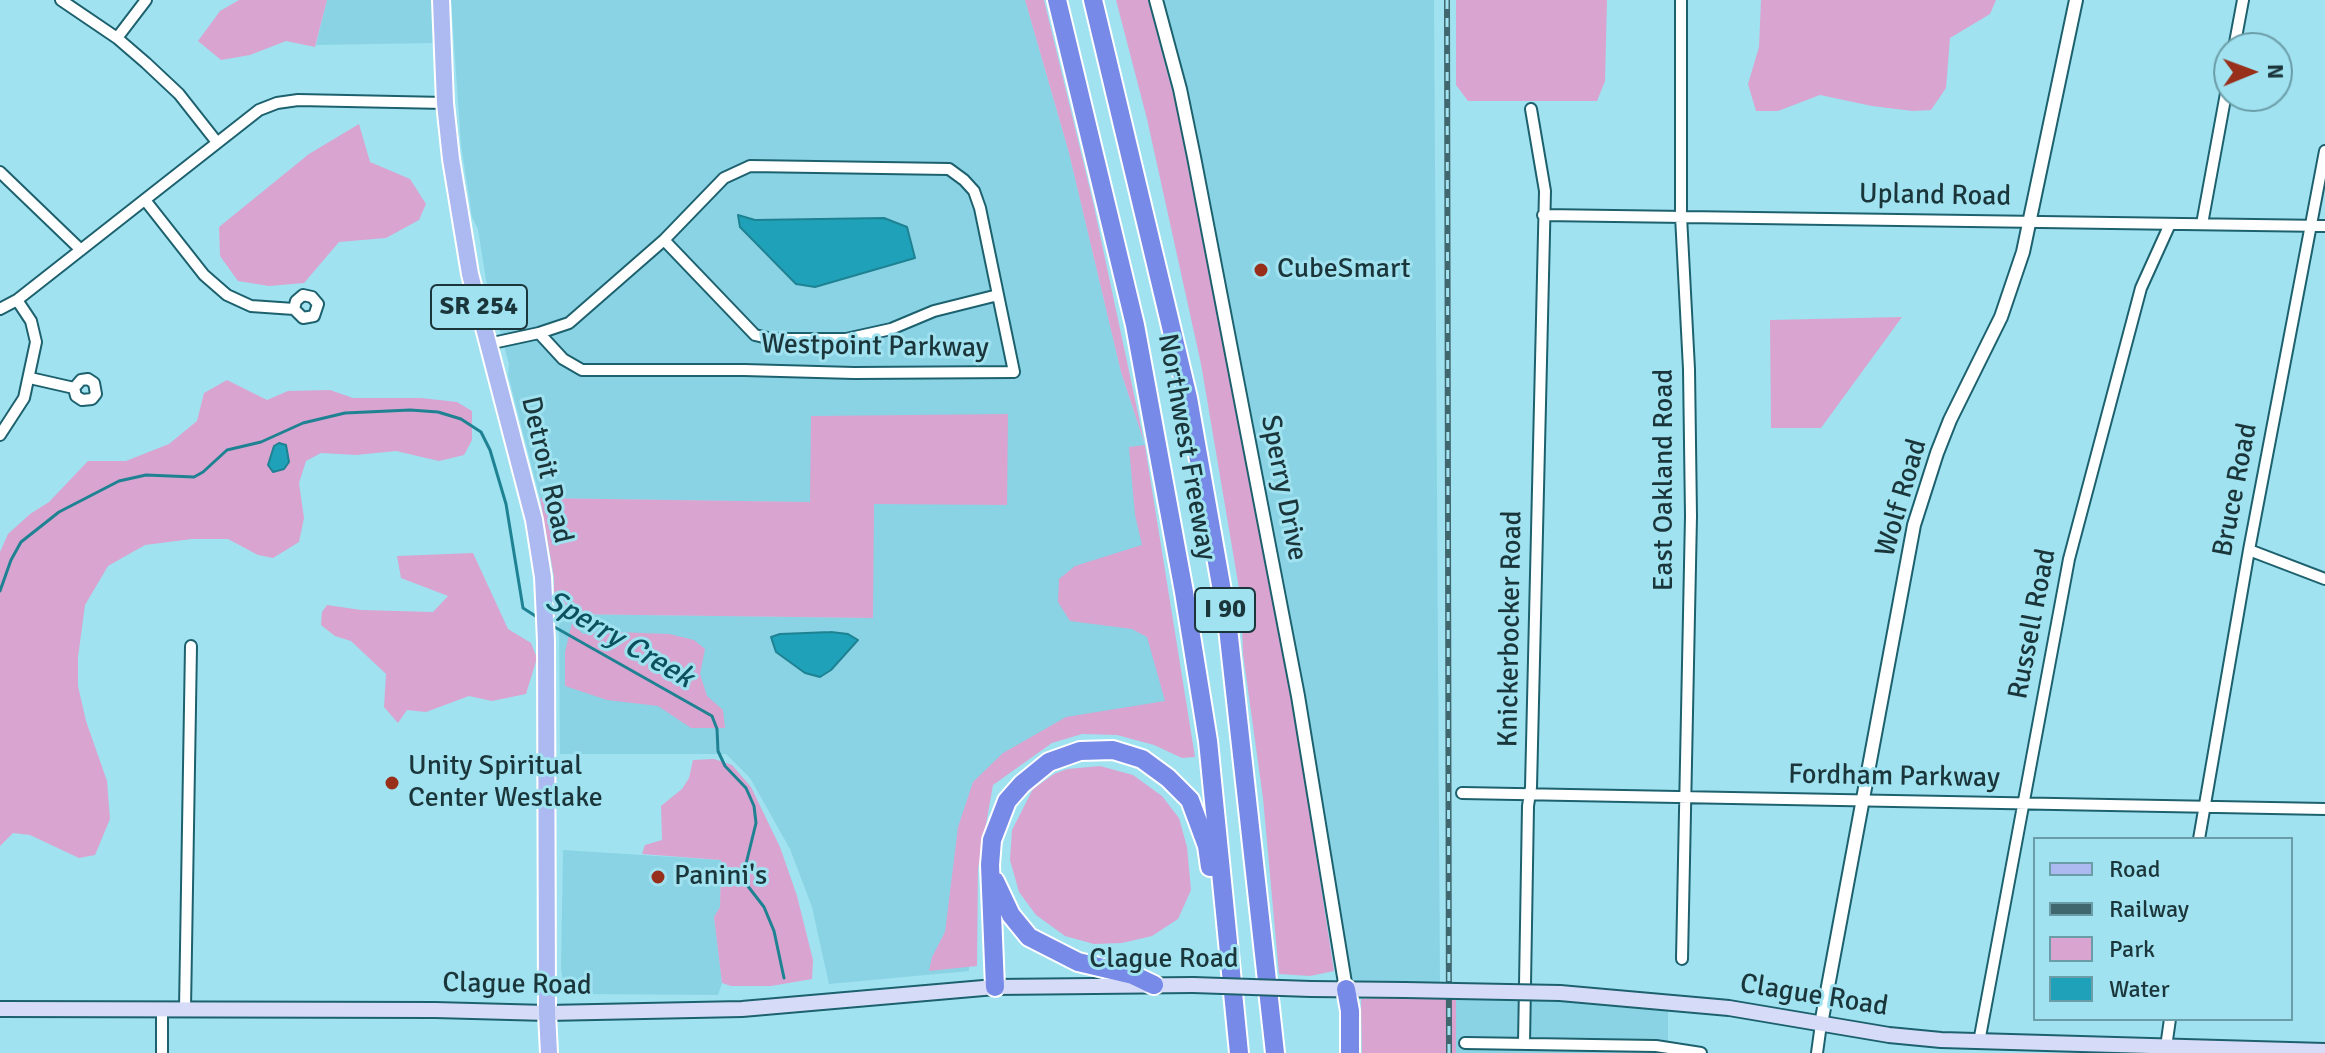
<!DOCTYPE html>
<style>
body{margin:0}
#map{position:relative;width:2325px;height:1053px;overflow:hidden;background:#a0e2f0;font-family:Signika,sans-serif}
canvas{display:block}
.legend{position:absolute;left:2033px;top:837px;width:260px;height:184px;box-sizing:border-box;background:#a0e2f0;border:2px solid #6b9da8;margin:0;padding:10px 14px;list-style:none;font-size:24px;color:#1b363b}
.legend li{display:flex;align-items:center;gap:16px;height:40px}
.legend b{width:40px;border:2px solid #6b9da8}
.north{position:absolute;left:2213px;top:32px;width:80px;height:80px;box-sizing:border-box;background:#a0e2f0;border:2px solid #6b9da8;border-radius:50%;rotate:89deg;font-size:22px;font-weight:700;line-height:32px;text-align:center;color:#1b363b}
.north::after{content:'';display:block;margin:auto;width:28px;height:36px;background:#982f1a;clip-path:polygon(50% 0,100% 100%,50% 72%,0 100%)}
</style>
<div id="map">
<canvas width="2325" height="1053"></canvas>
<ul class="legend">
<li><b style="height:10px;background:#adb9f1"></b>Road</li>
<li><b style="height:10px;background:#40666e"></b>Railway</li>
<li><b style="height:22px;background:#d9a4cf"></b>Park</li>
<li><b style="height:22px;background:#1fa2b9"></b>Water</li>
</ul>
<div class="north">N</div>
</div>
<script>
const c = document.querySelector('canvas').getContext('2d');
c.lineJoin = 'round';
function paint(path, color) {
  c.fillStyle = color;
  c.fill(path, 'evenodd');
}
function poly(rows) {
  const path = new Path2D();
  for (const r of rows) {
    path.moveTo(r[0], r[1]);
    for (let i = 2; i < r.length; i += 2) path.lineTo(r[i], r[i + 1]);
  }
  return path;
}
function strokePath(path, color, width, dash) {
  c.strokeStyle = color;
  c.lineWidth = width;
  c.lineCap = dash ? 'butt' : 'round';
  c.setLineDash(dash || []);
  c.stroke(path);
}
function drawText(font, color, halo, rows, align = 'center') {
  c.font = font + ' Signika,sans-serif';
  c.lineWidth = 6;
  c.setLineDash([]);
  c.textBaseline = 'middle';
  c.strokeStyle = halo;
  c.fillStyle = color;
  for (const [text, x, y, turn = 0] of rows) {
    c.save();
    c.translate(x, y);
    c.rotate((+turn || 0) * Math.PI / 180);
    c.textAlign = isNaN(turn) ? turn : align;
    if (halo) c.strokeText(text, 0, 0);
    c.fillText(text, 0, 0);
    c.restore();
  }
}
paint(poly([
 [327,0,432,0,434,43,316,45],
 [451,0,1025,0,1069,153,1121,372,1145,446,1130,447,1176,718,1086,722,993,771,964,870,969,971,829,984,812,907,790,849,750,778,726,754,560,754,559,614,873,618,873,503,540,498,508,375,509,364,486,280,478,229,472,217,461,145],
 [1148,0,1434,0,1440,987,1348,986,1176,105],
 [563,850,721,860,720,907,714,917,722,983,718,995,584,994,568,989,563,982,561,968],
 [1456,996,1557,999,1668,1007,1668,1053,1456,1053]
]), '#89d3e4');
paint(poly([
 [239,0,327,0,315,47,286,41,250,55,221,60,198,41,220,11],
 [1025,0,1044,0,1093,202,1145,446,1195,757,1182,758,1154,745,1117,735,1082,734,1052,743,993,785,978,869,977,966,929,971,932,957,945,932,958,827,973,782,1003,753,1066,717,1165,701,1147,637,1132,629,1070,621,1058,602,1059,579,1075,566,1142,545,1135,515,1129,447,1145,445,1121,372,1069,153],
 [1116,0,1148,0,1176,105,1291,691,1334,971,1310,976,1279,974,1263,798,1243,654,1241,600,1201,364,1147,119],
 [1456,0,1607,0,1605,81,1597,101,1468,101,1456,85],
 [1761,0,1996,0,1990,14,1950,38,1946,88,1931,110,1913,111,1872,106,1820,95,1778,111,1756,111,1748,84,1759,47],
 [359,124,370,162,410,179,426,204,419,220,386,238,339,242,304,283,269,286,238,281,220,256,219,227,309,154],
 [1902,317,1821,428,1771,428,1770,320],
 [227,380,267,400,288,391,330,390,353,398,421,398,457,402,472,411,472,440,464,455,439,461,396,451,356,455,321,453,306,461,299,483,304,518,299,542,273,558,258,555,228,539,192,539,145,545,108,566,85,605,78,657,78,686,86,721,107,781,110,819,95,855,79,858,30,835,13,833,0,846,0,552,8,534,30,514,49,502,88,461,126,461,169,444,197,421,204,393],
 [1008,414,1007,505,874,504,873,618,559,614,554,616,554,577,540,498,810,502,811,416],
 [473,553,508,629,531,643,537,658,526,694,492,701,469,696,426,712,407,710,398,723,384,707,386,674,351,641,335,636,321,625,322,612,327,605,361,610,433,612,448,596,401,578,397,556],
 [572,623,583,634,616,632,669,634,694,640,705,649,700,674,707,696,723,710,725,728,691,728,658,706,607,700,565,686,565,652],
 [714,759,732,765,751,787,780,847,797,896,813,960,812,979,771,986,731,986,722,983,714,917,720,907,721,860,642,854,645,845,662,840,661,806,682,789,689,778,693,760],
 [1100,766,1133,775,1162,796,1179,818,1187,847,1191,890,1178,919,1152,936,1122,943,1094,944,1065,936,1036,915,1019,892,1010,860,1012,830,1033,789,1054,774,1067,769],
 [1456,996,1456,1053,1362,1053,1361,999]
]), '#d9a4cf');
const water = poly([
 [738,215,755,220,884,218,907,227,915,258,815,287,796,284,740,227,738,215],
 [279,443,286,445,289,462,284,469,273,472,268,465,274,446,279,443],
 [831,632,848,634,858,640,831,670,820,677,805,673,776,652,771,637,780,634,831,632]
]);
paint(water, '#1fa2b9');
strokePath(water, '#1e8293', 2);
strokePath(poly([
 [0,591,11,560,21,542,59,512,119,481,146,475,194,477,203,472,227,450,261,442,303,423,345,413,410,410,438,412,461,419,481,432,490,450,506,504,523,608,537,617],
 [551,625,712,716,717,729,718,751,725,766,746,788,754,806,756,823,745,868,747,885,764,907,774,931,784,978]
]), '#1e8293', 3);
const minor = poly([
 [61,0,117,38,146,63,179,94,216,141],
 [1681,0,1681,216,1689,369,1691,516,1682,959],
 [117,38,146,0],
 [2234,48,2243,0],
 [0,172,81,250],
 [145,200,204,275,227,295,251,306,294,309,303,318,314,316,318,304,312,297,303,295,296,301,294,309],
 [1543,215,2325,226],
 [2202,224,2229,77],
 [664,240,755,335,772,339,846,339,891,329,934,311,998,295],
 [0,309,17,300,259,110,277,103,298,100,445,103],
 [488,344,539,333,569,323,664,240,724,178,750,166,949,169,964,180,974,191,980,208,1014,372,854,373,744,370,582,370,563,359,539,333],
 [30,378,74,388,76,396,82,400,92,399,96,394,94,383,88,379,81,380,74,388],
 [0,435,24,398,36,342,31,321,17,300],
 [2249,550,2325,579],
 [1462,793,2325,809],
 [2199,839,2249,550,2325,151],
 [185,1009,191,646],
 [162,1010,162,1053],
 [1979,1042,2069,559,2141,288,2170,224],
 [1465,1043,1656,1046,1701,1053],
 [1524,1044,1528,806,1531,787,1545,191,1531,109],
 [2166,1047,2170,1019],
 [1817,1053,1821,1024]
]);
const tertiary = poly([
 [1156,0,1180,89,1194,157,1298,696,1346,989],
 [1821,1024,1914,525,1937,453,1950,420,2001,317,2023,252,2076,0]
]);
const secondary = poly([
 [1311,989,1405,990],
 [1560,993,1729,1008,1889,1035,1941,1040,2325,1051],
 [0,1009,435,1010,547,1013,742,1009,995,987,1193,985]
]);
const primary = poly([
 [441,0,445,103,451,159,470,274,534,520,543,577,546,641,547,1013,549,1053]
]);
const motorway = poly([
 [1057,0,1135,325,1184,592,1208,741,1239,1053],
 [1093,0,1188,398,1227,619,1275,1053],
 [995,881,1011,915,1029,937,1078,962,1133,975,1154,985],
 [995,987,990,865,992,840,1007,801,1022,784,1049,762,1080,751,1113,750,1142,759,1168,778,1190,800,1207,846,1210,867],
 [1346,989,1350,1011,1350,1053]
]);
strokePath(minor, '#1d616e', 14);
strokePath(tertiary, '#1d616e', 16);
strokePath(secondary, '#1d616e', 18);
strokePath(primary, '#fff', 20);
strokePath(motorway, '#fff', 22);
strokePath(minor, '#fff', 10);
strokePath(tertiary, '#fff', 12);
strokePath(secondary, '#d6dcf8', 14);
strokePath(primary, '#adb9f1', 16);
strokePath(motorway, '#778ae7', 18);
const rail = poly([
 [1447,0,1449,1053]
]);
strokePath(rail, '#40666e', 6);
strokePath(rail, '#a0e2f0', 3, [9]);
const secondaryBridge = poly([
 [1193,985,1311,989],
 [1405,990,1560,993]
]);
strokePath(secondaryBridge, '#1d616e', 18, []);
strokePath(secondaryBridge, '#d6dcf8', 14);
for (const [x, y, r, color] of [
 [1261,270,8,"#982f1a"],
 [392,783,8,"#982f1a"],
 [658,877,8,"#982f1a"]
]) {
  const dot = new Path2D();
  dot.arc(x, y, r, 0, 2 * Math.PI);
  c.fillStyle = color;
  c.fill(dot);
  strokePath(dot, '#a0e2f0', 3);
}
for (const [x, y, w] of [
 [479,307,96],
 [1225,610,60]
]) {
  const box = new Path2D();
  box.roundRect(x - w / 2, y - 22, w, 44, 6);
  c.fillStyle = '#a0e2f0';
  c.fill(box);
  strokePath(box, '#1b363b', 2);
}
drawText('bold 26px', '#1b363b', null, [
 ["SR 254",479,307],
 ["I 90",1225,610]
]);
drawText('28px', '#1b363b', '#a0e2f0', [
 ["Upland Road",1935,196,1],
 ["Westpoint Parkway",875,347,1],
 ["Northwest Freeway",1186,447,80],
 ["Detroit Road",546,470,77],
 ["East Oakland Road",1665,480,-90],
 ["Sperry Drive",1283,488,79],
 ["Bruce Road",2236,490,-79],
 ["Wolf Road",1902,498,-74],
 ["Russell Road",2033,624,-79],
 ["Knickerbocker Road",1511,629,-89],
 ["Fordham Parkway",1894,777,1],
 ["Clague Road",1164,960],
 ["Clague Road",517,985,1],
 ["Clague Road",1814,996,9]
]);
drawText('28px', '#1b363b', '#a0e2f0', [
 ["CubeSmart",1277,270],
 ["Unity Spiritual",408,767],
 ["Center Westlake",408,799],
 ["Panini's",674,877]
], 'left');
drawText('italic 30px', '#0a515d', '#a0e2f0', [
 ["Sperry Creek",619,640,30]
]);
</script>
